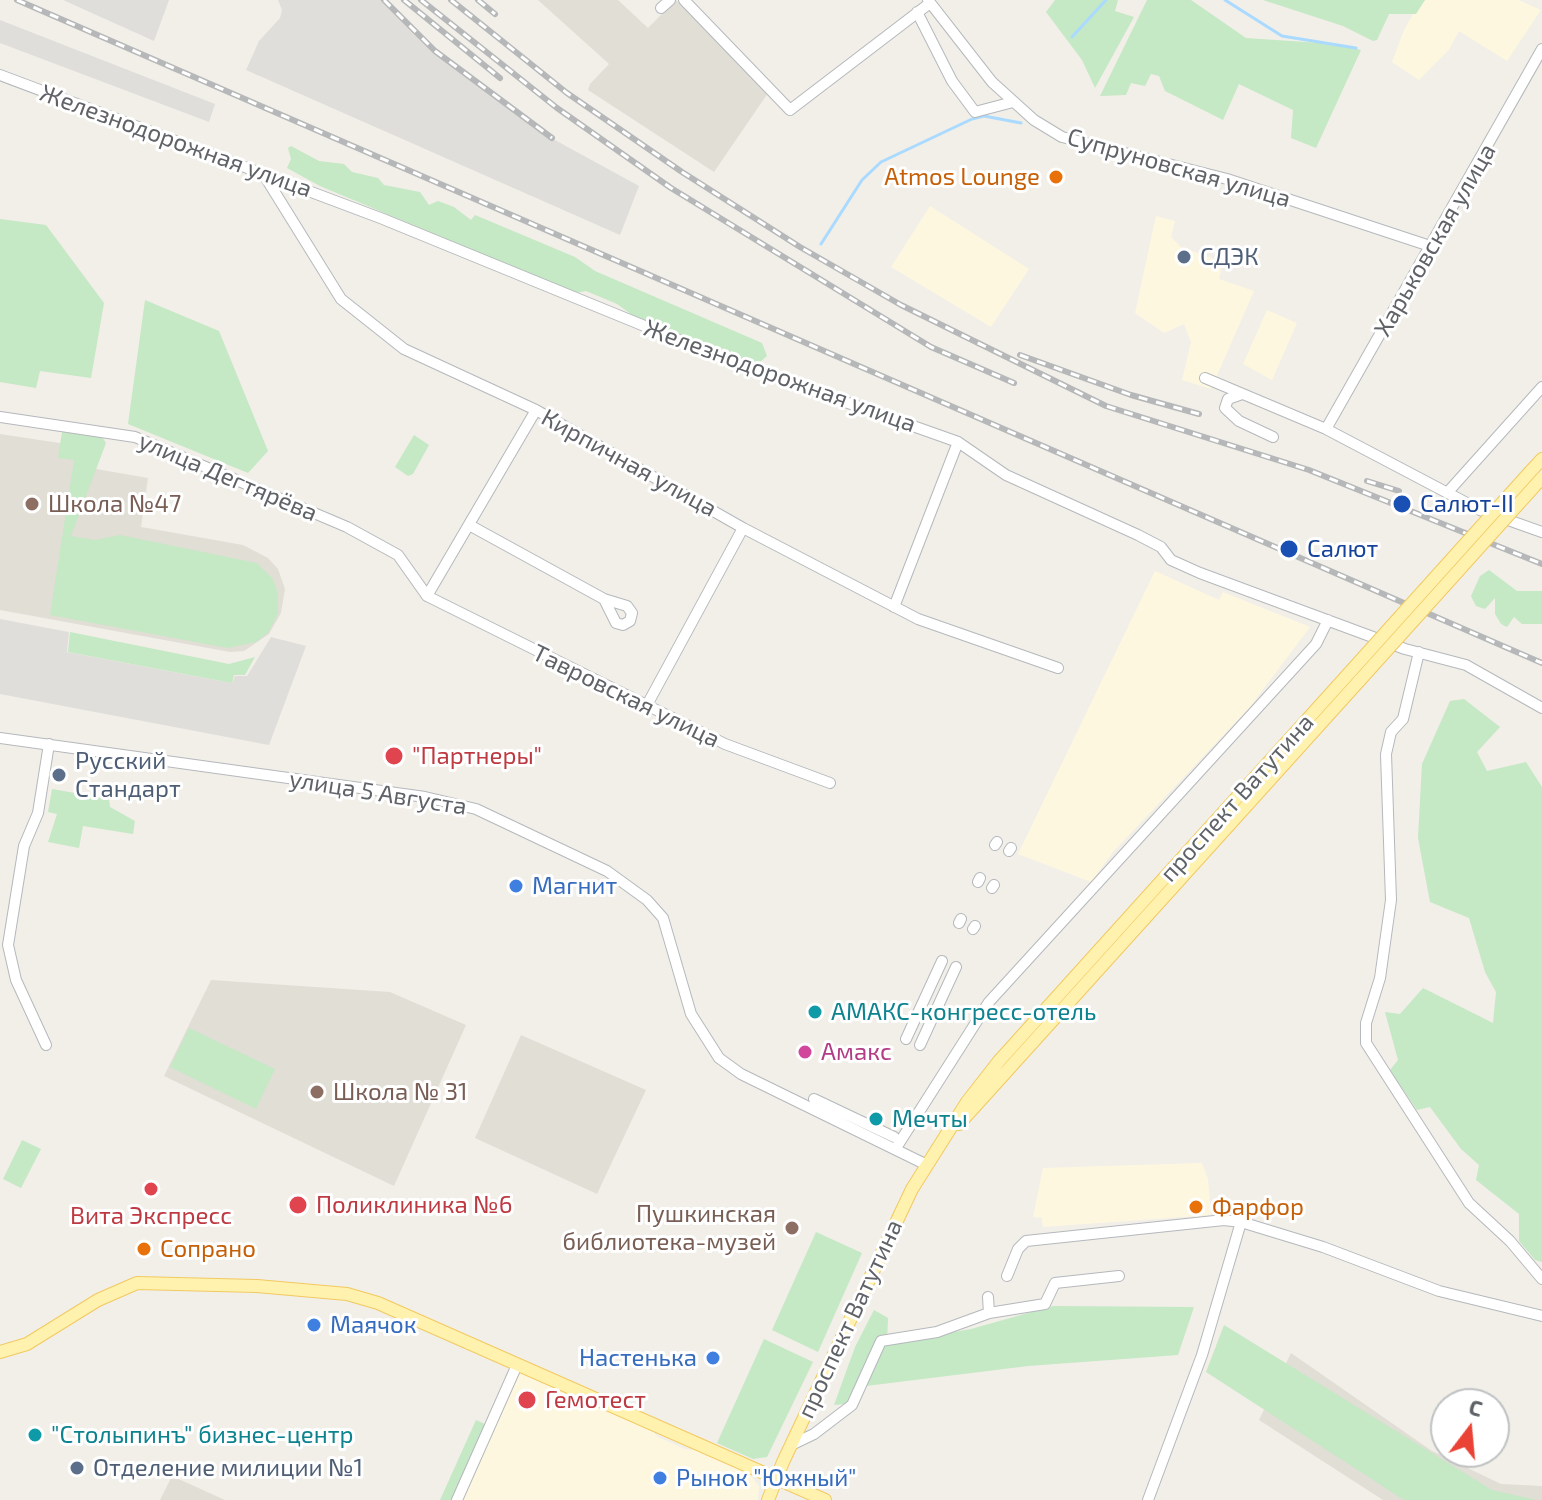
<!DOCTYPE html>
<meta charset="utf-8">
<style>
body{margin:0}
#map{position:relative;width:1542px;height:1500px;overflow:hidden;background:#f1efe8;font-family:"Exo 2",sans-serif}
canvas{display:block}
.north{position:absolute;left:1430px;top:1388px;width:80px;height:80px;box-sizing:border-box;background:#fff;border:2px solid #bfc1c3;border-radius:50%;rotate:16deg;font-size:22px;font-weight:700;line-height:32px;text-align:center;color:#5f6368}
.north::after{content:'';display:block;margin:auto;width:28px;height:36px;background:#ea4335;clip-path:polygon(50% 0,100% 100%,50% 72%,0 100%)}
</style>
<div id="map">
<canvas width="1542" height="1500"></canvas>
<div class="north">С</div>
</div>
<script>
const c = document.querySelector('canvas').getContext('2d');
c.lineJoin = 'round';
function paint(path, color) {
  c.fillStyle = color;
  c.fill(path, 'evenodd');
}
function poly(rows) {
  const path = new Path2D();
  for (const r of rows) {
    path.moveTo(r[0], r[1]);
    for (let i = 2; i < r.length; i += 2) path.lineTo(r[i], r[i + 1]);
  }
  return path;
}
function strokePath(path, color, width, dash) {
  c.strokeStyle = color;
  c.lineWidth = width;
  c.lineCap = dash ? 'butt' : 'round';
  c.setLineDash(dash || []);
  c.stroke(path);
}
function drawText(font, color, halo, rows, align = 'center') {
  c.font = font + ' "Exo 2",sans-serif';
  c.lineWidth = 6;
  c.setLineDash([]);
  c.textBaseline = 'middle';
  c.strokeStyle = halo;
  c.fillStyle = color;
  for (const [text, x, y, turn = 0] of rows) {
    c.save();
    c.translate(x, y);
    c.rotate((+turn || 0) * Math.PI / 180);
    c.textAlign = isNaN(turn) ? turn : align;
    if (halo) c.strokeText(text, 0, 0);
    c.fillText(text, 0, 0);
    c.restore();
  }
}
paint(poly([
 [1421,0,1518,0,1541,10,1507,61,1459,31,1448,51,1419,80,1392,62,1404,30],
 [930,206,1029,269,991,327,891,267],
 [1156,216,1175,221,1171,237,1181,247,1223,262,1219,279,1254,291,1211,389,1182,380,1191,342,1184,324,1164,333,1135,313],
 [1267,310,1297,323,1272,380,1243,364],
 [1155,571,1219,600,1223,592,1310,627,1249,708,1113,852,1091,882,1018,854],
 [1202,1163,1208,1179,1211,1215,1043,1227,1042,1218,1033,1217,1043,1168],
 [519,1372,647,1425,658,1437,685,1449,702,1451,748,1472,759,1486,758,1500,460,1500]
]), '#fef7e0');
paint(poly([
 [63,0,169,0,154,41],
 [278,0,385,0,430,48,544,134,639,186,620,235,246,70,259,41,280,18,282,10],
 [0,20,215,104,209,122,0,43],
 [0,619,69,632,67,652,232,683,235,676,247,676,271,637,306,646,269,745,0,694]
]), '#e0deda');
paint(poly([
 [538,0,618,0,648,28,676,0,768,93,714,172,588,90,590,84,609,64],
 [0,434,99,449,96,469,148,478,141,527,243,545,268,558,278,569,285,589,281,613,269,634,244,651,230,652,0,610],
 [211,980,390,992,466,1025,394,1186,164,1076],
 [521,1035,646,1090,597,1194,475,1138],
 [1291,1353,1432,1451,1501,1484,1542,1486,1542,1500,1383,1500,1259,1420],
 [172,1476,225,1500,160,1500]
]), '#e1ded6');
paint(poly([
 [1055,0,1118,0,1115,11,1134,17,1095,88,1082,60,1046,12],
 [1147,0,1191,0,1246,38,1336,44,1361,50,1316,148,1291,138,1293,110,1239,84,1223,120,1165,91,1159,76,1151,74,1145,86,1131,83,1126,95,1100,96],
 [1263,0,1425,0,1416,14,1389,14,1377,40,1373,41,1343,26],
 [291,146,319,161,344,164,352,172,378,178,384,185,420,192,429,205,438,201,454,207,471,220,475,215,575,257,595,271,762,343,767,356,761,361,760,368,632,315,617,304,586,291,575,293,320,186,287,168,291,159,288,148],
 [0,219,46,225,104,303,91,378,40,371,36,388,0,382],
 [145,300,219,331,268,451,248,473,128,424],
 [62,432,102,437,106,443,71,536,95,540,120,535,257,563,273,579,278,594,278,614,268,633,256,642,228,648,50,615,74,460,58,458],
 [414,435,429,445,413,474,408,476,395,467],
 [1489,570,1517,591,1542,591,1542,624,1522,624,1514,617,1507,627,1501,624,1495,614,1495,598,1485,609,1476,606,1471,596,1480,576],
 [70,632,229,664,255,657,245,675,234,675,232,683,68,652],
 [1464,699,1500,727,1477,752,1487,771,1526,762,1542,787,1542,1262,1535,1260,1519,1241,1519,1214,1476,1180,1479,1165,1461,1149,1430,1107,1417,1110,1390,1070,1398,1060,1385,1012,1400,1014,1423,988,1493,1023,1496,992,1485,972,1469,918,1430,902,1418,838,1422,764,1450,701],
 [52,789,109,799,110,807,135,821,133,834,83,826,79,848,48,842,57,814,48,812],
 [189,1028,275,1069,256,1109,170,1067],
 [22,1140,41,1149,21,1188,3,1179],
 [816,1232,862,1253,818,1352,772,1330],
 [1053,1306,1194,1307,1178,1355,1028,1366,866,1386,856,1403,834,1405,855,1347,874,1310,888,1318,887,1344,971,1329],
 [1224,1325,1492,1490,1537,1500,1404,1500,1206,1372],
 [764,1339,813,1362,767,1457,753,1459,717,1443],
 [476,1420,487,1425,454,1500,440,1500]
]), '#c5e8c5');
strokePath(poly([
 [1225,0,1282,36,1356,48],
 [1072,37,1106,0],
 [821,244,862,180,881,162,972,119,984,116,1021,123]
]), '#aadaff', 3);
const minor = poly([
 [684,0,790,110,930,3],
 [928,0,992,82,1034,120,1062,137,1227,179,1433,247],
 [661,8,670,0],
 [917,12,952,81,975,112,1013,102],
 [0,75,383,219,730,361,958,442,1006,475,1138,535,1161,547,1171,560,1200,573,1405,649,1466,665,1542,708],
 [264,175,341,299,404,349,536,410,743,528,918,619,1058,668],
 [1205,378,1326,429,1480,510,1542,532],
 [1242,394,1228,399,1225,408,1239,421,1273,437],
 [0,417,135,437,347,527,398,555,427,596,725,744,830,783],
 [1326,429,1542,49],
 [1447,493,1542,387],
 [471,526,604,599,627,606,632,613,630,621,623,625,616,623,604,599],
 [427,596,536,410],
 [894,607,958,442],
 [1419,652,1403,719,1391,732,1386,754,1391,900,1380,978,1366,1023,1366,1043,1469,1203,1510,1241,1542,1279],
 [647,705,743,528],
 [0,738,425,797,476,809,607,871,647,900,663,918,691,1014,719,1058,741,1074,927,1165],
 [995,845,997,842],
 [1009,851,1011,848],
 [978,882,980,878],
 [992,888,994,885],
 [959,923,961,919],
 [973,929,975,926],
 [906,1039,942,961],
 [46,1045,16,980,8,945,24,846,38,813,49,744],
 [920,1045,956,967],
 [814,1099,894,1137],
 [896,1148,989,1002,1316,644,1328,620],
 [1241,1222,1323,1247,1439,1291,1542,1316],
 [1007,1276,1018,1249,1026,1241,1224,1220,1241,1222,1202,1355,1148,1500],
 [989,1313,1045,1304,1055,1283,1119,1276],
 [791,1445,814,1434,852,1405,881,1341,937,1332,989,1313,988,1297],
 [457,1500,517,1365]
]);
const major = poly([
 [1530,472,1542,459],
 [959,1124,1360,680],
 [0,1352,27,1344,98,1300,137,1283,257,1286,347,1294,378,1303,825,1500],
 [768,1500,783,1462,912,1189,967,1102,999,1061,1351,671]
]);
strokePath(minor, '#b5b8bc', 12);
strokePath(major, '#f2c960', 14);
strokePath(minor, '#fff', 10);
strokePath(major, '#fff2af', 12);
const rail = poly([
 [17,0,1542,663],
 [384,0,435,51,552,138],
 [404,0,500,78],
 [421,0,557,108,671,188,931,347,1014,383],
 [451,0,567,93,682,172,800,247,901,305,1106,406,1309,470,1542,564],
 [478,0,495,14],
 [1020,355,1131,395,1199,414],
 [1367,481,1399,491]
]);
strokePath(rail, '#b6b7b8', 6);
strokePath(rail, '#fff', 3, [9]);
const majorBridge = poly([
 [1351,671,1530,472],
 [1360,680,1541,479]
]);
strokePath(majorBridge, '#f2c960', 14, []);
strokePath(majorBridge, '#fff2af', 12);
for (const [x, y, r, color] of [
 [1056,177,8,"#e8710a"],
 [1184,257,8,"#5c6f8a"],
 [32,504,8,"#8d6e63"],
 [1402,504,10,"#1a4fb4"],
 [1289,549,10,"#1a4fb4"],
 [394,756,10,"#e0444e"],
 [59,775,8,"#5c6f8a"],
 [516,886,8,"#3f7fe0"],
 [815,1012,8,"#0f9aa8"],
 [805,1052,8,"#d1479c"],
 [317,1092,8,"#8d6e63"],
 [876,1119,8,"#0f9aa8"],
 [151,1189,8,"#e0444e"],
 [298,1205,10,"#e0444e"],
 [1196,1207,8,"#e8710a"],
 [792,1228,8,"#8d6e63"],
 [144,1249,8,"#e8710a"],
 [314,1325,8,"#3f7fe0"],
 [713,1358,8,"#3f7fe0"],
 [527,1400,10,"#e0444e"],
 [35,1435,8,"#0f9aa8"],
 [77,1468,8,"#5c6f8a"],
 [660,1478,8,"#3f7fe0"]
]) {
  const dot = new Path2D();
  dot.arc(x, y, r, 0, 2 * Math.PI);
  c.fillStyle = color;
  c.fill(dot);
  strokePath(dot, '#fff', 3);
}
drawText('24px', '#5f6368', '#fff', [
 ["Железнодорожная улица",176,141,20],
 ["Супруновская улица",1179,168,16],
 ["Харьковская улица",1435,240,-60],
 ["Железнодорожная улица",780,376,20],
 ["Кирпичная улица",629,463,29],
 ["улица Дегтярёва",228,477,23],
 ["Тавровская улица",626,696,26],
 ["улица 5 Августа",378,793,9],
 ["проспект Ватутина",1237,798,-48],
 ["проспект Ватутина",850,1319,-65]
]);
drawText('24px', '#c56008', '#fff', [
 ["Atmos Lounge",1040,177,"right"],
 ["Фарфор",1212,1207],
 ["Сопрано",160,1249]
], 'left');
drawText('24px', '#4e5e75', '#fff', [
 ["СДЭК",1200,257],
 ["Русский",75,761],
 ["Стандарт",75,789],
 ["Отделение милиции №1",93,1468]
], 'left');
drawText('24px', '#785e54', '#fff', [
 ["Школа №47",48,504],
 ["Школа № 31",333,1092],
 ["Пушкинская",776,1214,"right"],
 ["библиотека-музей",776,1242,"right"]
], 'left');
drawText('24px', '#164399', '#fff', [
 ["Салют-II",1420,504],
 ["Салют",1307,549]
], 'left');
drawText('24px', '#be3a42', '#fff', [
 ["\"Партнеры\"",412,756],
 ["Поликлиника №6",316,1205],
 ["Вита Экспресс",151,1216,"center"],
 ["Гемотест",545,1400]
], 'left');
drawText('24px', '#366cbe', '#fff', [
 ["Магнит",532,886],
 ["Маячок",330,1325],
 ["Настенька",697,1358,"right"],
 ["Рынок \"Южный\"",676,1478]
], 'left');
drawText('24px', '#0d838f', '#fff', [
 ["АМАКС-конгресс-отель",831,1012],
 ["Мечты",892,1119],
 ["\"Столыпинъ\" бизнес-центр",51,1435]
], 'left');
drawText('24px', '#b23c85', '#fff', [
 ["Амакс",821,1052]
], 'left');
</script>
